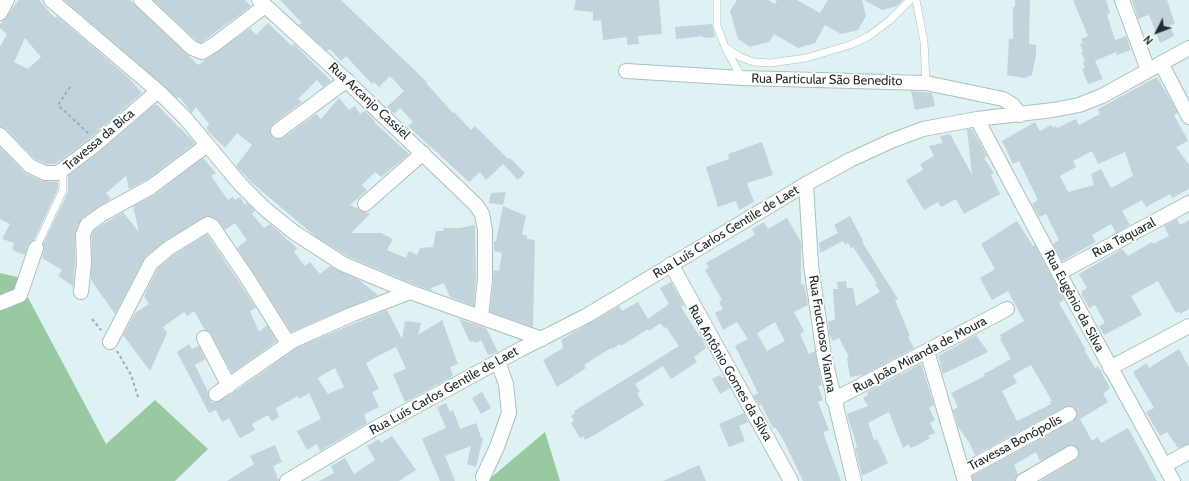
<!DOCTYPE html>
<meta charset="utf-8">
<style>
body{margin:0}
#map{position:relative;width:1189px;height:481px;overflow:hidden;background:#def2f3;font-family:Cabin,sans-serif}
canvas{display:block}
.north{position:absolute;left:1137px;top:12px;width:40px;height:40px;-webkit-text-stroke:3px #fff;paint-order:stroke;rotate:228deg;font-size:11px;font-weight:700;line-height:16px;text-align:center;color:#242b2c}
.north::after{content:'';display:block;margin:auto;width:14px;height:18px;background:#242b2c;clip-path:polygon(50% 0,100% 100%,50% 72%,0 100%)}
</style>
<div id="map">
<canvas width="1189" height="481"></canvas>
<div class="north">N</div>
</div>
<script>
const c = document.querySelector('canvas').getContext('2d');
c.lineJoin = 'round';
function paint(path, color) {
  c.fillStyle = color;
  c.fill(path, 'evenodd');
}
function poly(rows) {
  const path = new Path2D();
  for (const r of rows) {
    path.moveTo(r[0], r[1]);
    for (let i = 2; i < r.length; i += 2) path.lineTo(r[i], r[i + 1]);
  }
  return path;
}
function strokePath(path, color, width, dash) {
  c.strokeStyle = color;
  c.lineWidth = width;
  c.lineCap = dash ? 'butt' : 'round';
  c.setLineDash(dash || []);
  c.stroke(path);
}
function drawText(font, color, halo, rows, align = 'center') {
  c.font = font + ' Cabin,sans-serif';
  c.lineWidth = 3.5;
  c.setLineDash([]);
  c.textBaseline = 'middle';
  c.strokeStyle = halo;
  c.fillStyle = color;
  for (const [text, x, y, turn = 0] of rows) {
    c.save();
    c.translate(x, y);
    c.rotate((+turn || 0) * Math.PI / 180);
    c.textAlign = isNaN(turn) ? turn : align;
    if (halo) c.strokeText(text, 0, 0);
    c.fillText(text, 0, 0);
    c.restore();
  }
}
paint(poly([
 [0,273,17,277,106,444,155,400,208,449,175,481,0,481],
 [545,432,560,481,487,481]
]), '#98c9a0');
paint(poly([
 [19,0,39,0,55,18,57,16,129,78,142,93,90,138,55,164,47,164,35,159,6,129,0,127,0,47,7,34,0,28,0,25],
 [25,38,41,57,28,69,14,62],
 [64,0,130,0,198,65,250,28,256,35,268,23,292,46,294,44,331,81,323,87,317,80,298,99,302,102,273,124,270,128,271,136,275,139,283,138,316,114,321,119,339,98,349,110,355,106,360,114,365,111,375,121,374,122,409,154,381,177,375,172,362,185,367,190,350,205,370,214,351,233,381,233,393,239,387,250,406,258,409,251,417,255,420,248,433,247,436,231,443,231,444,228,460,228,475,225,476,279,474,306,450,297,444,283,431,288,432,291,413,284,347,256,316,237,251,182,236,166,252,145,237,133,225,148,206,129,209,124,196,107,192,113,179,97,177,98],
 [153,0,245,0,251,6,201,43,197,41],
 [280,0,341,0,427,82,426,83,453,113,454,112,471,130,475,126,508,159,510,158,525,173,518,180,503,164,486,180,480,172,469,182,408,126,413,122,400,108,394,114,387,107,404,91,390,76,379,87,374,82,372,84,346,56,341,61,330,49,327,51,299,25,302,23],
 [576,0,659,0,662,34,638,36,639,44,627,45,627,37,603,40,601,20,593,21,593,12,574,10],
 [737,0,768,0,775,4,777,0,797,0,820,13,828,0,862,0,866,16,858,30,841,34,825,25,815,43,798,48,774,34,769,42,750,47,738,39,730,11],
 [864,0,903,0,897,6,882,10],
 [1015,0,1030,0,1029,44,1036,45,1036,55,1032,75,1025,78,1007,75,1009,39,1013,39,1013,7,1015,7],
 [1073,0,1106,0,1110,13,1107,15,1115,40,1126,36,1131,50,1117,55,1116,52,1095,61,1103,79,1088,84,1082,69,1085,68,1083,62,1085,61,1081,52,1083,51,1080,44,1083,43,1081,39,1088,36],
 [1132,0,1167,0,1175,24,1170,25,1174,36,1160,43,1149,15,1138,19],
 [712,24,715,37,703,38,703,36,676,39,675,27],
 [1157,77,1178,113,1174,115,1188,141,1176,147,1189,165,1189,189,1172,198,1170,194,1146,207,1142,200,1122,211,1130,225,1116,233,1111,224,1092,235,1096,242,1062,261,1053,244,1059,240,1046,214,1039,217,1032,204,1038,200,1019,161,1013,164,1002,141,1035,122,1040,131,1051,125,1053,127,1056,126,1057,128,1076,119,1079,125,1100,114,1098,109],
 [1092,151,1098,164,1125,152,1133,176,1111,188,1101,169,1091,174,1094,185,1068,192,1060,176,1076,167,1073,161],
 [911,91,932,93,935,106,915,110],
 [154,105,157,105,195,143,146,180,129,189,126,176,106,193,111,199,82,218,75,235,75,262,73,286,58,276,62,270,42,258,44,250,43,244,68,192,68,176,100,151],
 [967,129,972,129,987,156,984,158,994,173,991,175,1000,194,964,214,956,199,941,207,938,202,924,210,906,180,923,170,920,164,934,156,929,146,943,143,940,136,950,134,972,175],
 [762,142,773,175,747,183,754,202,739,210,736,201,718,207,706,167,729,159,728,154],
 [0,147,26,174,42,181,58,182,58,189,34,240,28,245,25,255,12,250,14,243,2,239,10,224,0,219],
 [203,158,216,173,211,176,228,200,233,197,235,200,240,197,245,205,247,203,255,211,252,214,264,228,270,224,297,248,294,252,305,266,310,262,320,274,330,266,359,280,378,295,291,332,237,248,247,240,235,223,225,230,216,219,207,216,165,241,145,257,115,314,91,280,92,236,94,230,123,212,139,232,133,206,156,194],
 [506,192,503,205,489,203,491,193],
 [503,206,526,216,522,234,527,236,527,239,535,240,533,327,490,312,494,270,499,271,502,253,494,251,494,241,496,241],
 [850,216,863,241,862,242,898,299,895,300,910,336,908,337,914,348,863,375,850,377,847,358,849,357,839,338,833,341,829,334,828,321,835,320,833,289,838,289,837,282,846,281,847,288,853,288,856,306,880,292,875,284,877,283,853,247,851,248,848,243,845,245,843,241,820,253,819,243,838,233,834,225],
 [787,218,801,242,801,285,804,284,808,305,794,312,803,329,804,332,800,334,809,354,815,351,822,385,818,386,823,400,818,402,829,430,824,432,824,435,841,481,803,481,783,439,775,427,773,428,761,404,759,406,753,396,758,393,735,346,748,339,737,322,723,330,715,313,723,309,719,302,722,300,705,270,709,268,706,263,755,235,752,229,764,222,768,229],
 [775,322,785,341,767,351,757,333],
 [1177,219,1180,225,1189,220,1189,309,1180,314,1179,311,1176,313,1158,281,1131,296,1142,315,1104,335,1099,326,1105,323,1095,305,1089,308,1082,295,1082,291,1087,288,1079,274,1122,249,1128,256,1152,242,1153,244,1169,236,1164,226],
 [1017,221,1033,246,1035,245,1064,300,1059,303,1086,350,1084,350,1095,368,1098,366,1110,388,1103,394,1108,402,1080,419,1092,441,1098,437,1101,443,1128,428,1157,481,1040,481,1078,458,1078,449,1071,445,1040,461,1036,452,1014,465,1018,475,1015,481,973,481,972,476,1073,421,1077,415,1074,407,1065,407,975,455,969,442,958,427,953,410,958,407,951,393,985,376,984,374,1011,359,1000,339,1002,338,1000,335,1024,321,1008,291,992,300,980,278,995,269,981,244],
 [1031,365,1052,401,1049,402,1051,404,1017,421,1002,391,1017,383,1013,375],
 [207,234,256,308,250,311,259,332,267,325,277,341,232,373,211,334,205,330,194,311,187,316,184,312,163,327,167,333,150,371,123,335,135,313,149,304,144,296,158,268,174,255],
 [671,282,684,305,681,307,700,337,701,336,706,348,694,357,697,362,671,379,663,366,635,384,640,392,637,393,644,405,596,434,585,440,583,436,580,438,571,423,574,421,571,416,575,413,574,411,679,346,666,327,664,328,661,324,659,324,649,331,648,329,621,346,620,344,612,349,611,348,584,365,586,368,557,387,543,360,563,348,561,340,619,306,622,311,638,302,648,319,669,304,660,288],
 [387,310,402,339,405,321,421,323,418,335,442,320,458,364,450,367,453,376,405,402,393,374,406,369,396,347,372,359,372,360,366,363,379,389,372,392,379,407,364,414,367,423,320,451,317,444,307,450,297,431,321,419,309,393,299,399,298,396,276,408,279,417,272,421,268,415,252,424,255,430,241,438,239,437,229,418,222,422,216,410,209,413,177,352,189,344,192,349,199,346,205,359,195,365,208,392,209,398,213,403,233,393,298,347],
 [335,368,344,387,328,394,318,379,319,377],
 [459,319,486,328,498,352,488,355,481,340,475,343,474,341,470,342],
 [976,335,988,352,943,374,940,364,941,363,938,356],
 [1179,349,1189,367,1189,444,1178,448,1167,432,1160,436,1146,412,1154,408,1133,372,1147,363,1149,368],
 [921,364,934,405,929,408,935,420,930,423,935,433,928,436,930,438,918,445,910,448,909,444,903,448,889,412,868,423,874,440,877,439,888,463,862,476,855,448,857,447,847,414,868,406,863,398,868,395,867,392],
 [720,375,722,378,724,377,730,388,720,394,712,379],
 [482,392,491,408,481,414,472,398],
 [446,403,450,412,453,410,460,429,476,423,481,437,483,438,476,467,467,464,471,446,445,456,455,481,440,481,422,439,446,428,437,407],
 [744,413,748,422,739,426,745,441,729,447,719,424],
 [392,436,416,470,399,481,319,481,334,473,331,466,345,458,354,474,375,460,367,446,379,439,381,443],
 [275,445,282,462,273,466,279,481,227,481,254,464,250,456],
 [699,465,706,481,663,481]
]), '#c2d3db');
const service = poly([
 [717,0,717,26,725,47,740,57,754,62,770,63,806,58,850,45,869,36,889,21,910,0],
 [916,0,924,42,926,83],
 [726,49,742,78],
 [36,248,63,190,63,171]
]);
const minor = poly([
 [51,0,158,91,186,119,240,184,265,209,295,233,343,264,410,292,542,339],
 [141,0,192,48,202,52,215,44,265,6],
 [259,0,329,64,476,205,482,214,485,230,485,279,481,317],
 [1122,0,1148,70],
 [0,13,7,0],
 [1161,63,1189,117],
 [626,71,742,78,926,83,1003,99,1013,105,1020,115],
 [977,119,1059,273,1173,481],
 [278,131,347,80],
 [0,135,30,166,45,173,58,173,95,145,158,91],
 [806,184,811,265,824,356,854,481],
 [365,204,423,153],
 [671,264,791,481],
 [1059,273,1189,203],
 [81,292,84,262,83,235,87,225,102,214,151,187,207,145],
 [0,303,20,295,36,248],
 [204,338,229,386],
 [110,342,151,263,169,248,208,224,212,226,246,276,288,343],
 [927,351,965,481],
 [1110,368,1189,326],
 [216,394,294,340,353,314,410,292],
 [833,400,1007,309],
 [1165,465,1189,452],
 [962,472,1069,414],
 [483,477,497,447,509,413,506,384,498,362],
 [287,481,374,429,521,349,586,316,806,184,850,160,891,141,923,129,977,119,1053,110,1079,105,1102,96,1189,48],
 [1023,481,1071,453]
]);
strokePath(service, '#acbfc0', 8);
strokePath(minor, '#acbfc0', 16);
strokePath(poly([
 [70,87,58,105,89,134],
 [92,319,101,330],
 [117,351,131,375,139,400]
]), '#9cabac', 2, [3, 3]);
strokePath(service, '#fff', 7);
strokePath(minor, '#fff', 14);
drawText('13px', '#242b2c', '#fff', [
 ["Rua Particular São Benedito",827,80,1],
 ["Rua Arcanjo Cassiel",369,101,43],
 ["Travessa da Bica",99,140,-40],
 ["Rua Luís Carlos Gentile de Laet",726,232,-31],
 ["Rua Taquaral",1124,238,-28],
 ["Rua Eugênio da Silva",1074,301,62],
 ["Rua Fructuoso Vianna",822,334,81],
 ["Rua João Miranda de Moura",920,355,-28],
 ["Rua Antônio Gomes da Silva",730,373,60],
 ["Rua Luís Carlos Gentile de Laet",444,391,-29],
 ["Travessa Bonópolis",1015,443,-28]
]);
</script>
